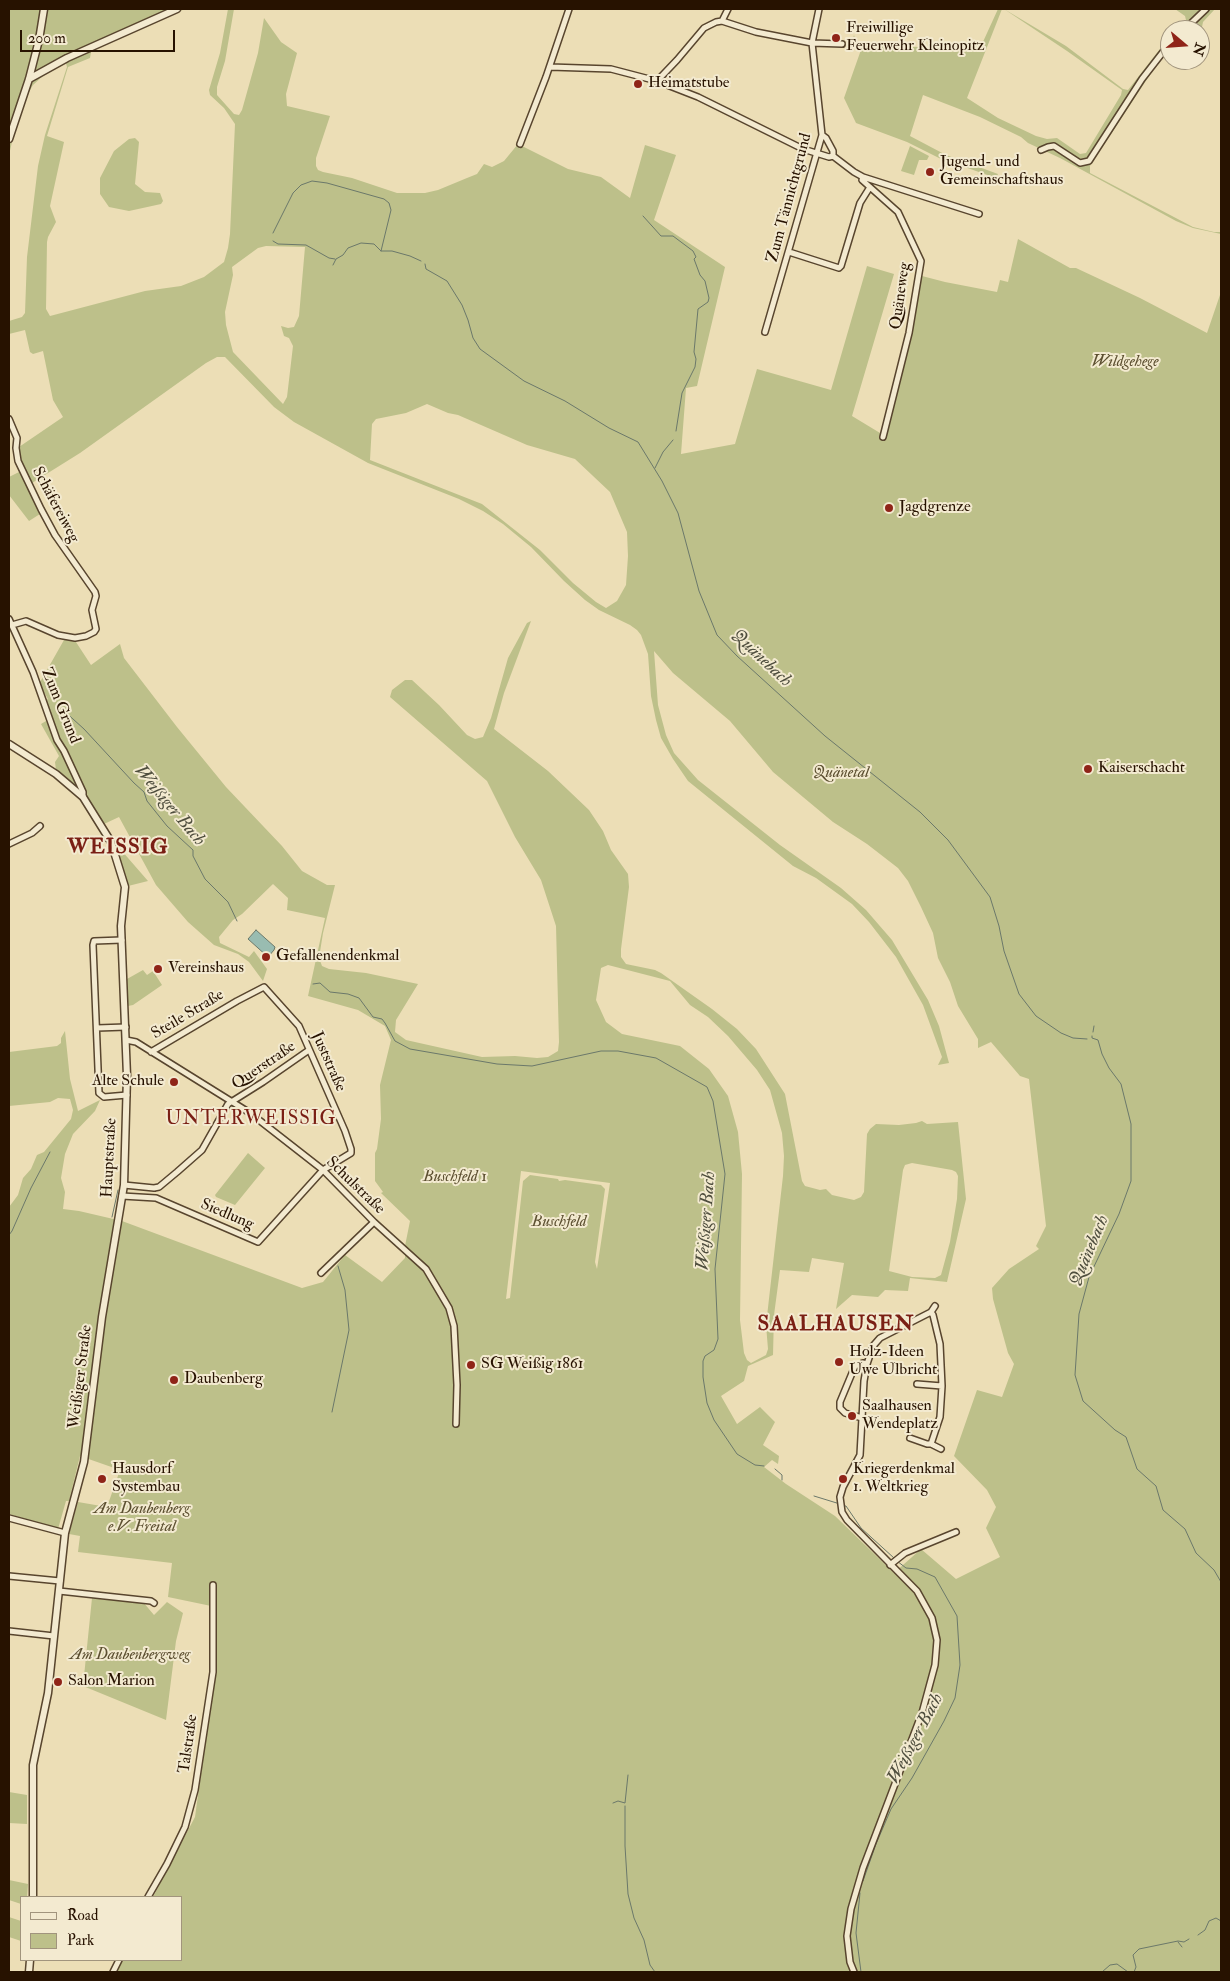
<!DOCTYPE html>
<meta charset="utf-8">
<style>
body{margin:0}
#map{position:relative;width:1230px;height:1981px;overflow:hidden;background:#ecdeb6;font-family:"IM FELL Double Pica",serif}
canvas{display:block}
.frame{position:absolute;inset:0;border:10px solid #271200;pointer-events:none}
.legend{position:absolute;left:20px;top:1896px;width:162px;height:65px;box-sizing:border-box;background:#f3ead0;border:1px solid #a1947d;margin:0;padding:6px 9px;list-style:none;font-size:15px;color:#271200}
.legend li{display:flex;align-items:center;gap:10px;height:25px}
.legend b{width:25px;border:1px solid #a1947d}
.north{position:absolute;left:1160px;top:20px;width:50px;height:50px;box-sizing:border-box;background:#f3ead0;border:1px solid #a1947d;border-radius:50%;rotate:108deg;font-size:14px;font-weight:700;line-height:20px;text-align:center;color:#271200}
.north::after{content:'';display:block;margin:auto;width:18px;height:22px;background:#8f2418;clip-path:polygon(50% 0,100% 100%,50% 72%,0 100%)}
.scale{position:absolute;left:20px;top:30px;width:155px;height:22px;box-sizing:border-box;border:2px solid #271200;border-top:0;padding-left:6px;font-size:15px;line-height:18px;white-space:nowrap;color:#271200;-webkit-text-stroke:4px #f3ead0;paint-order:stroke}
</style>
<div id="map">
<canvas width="1230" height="1981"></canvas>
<div class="frame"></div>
<ul class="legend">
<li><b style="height:6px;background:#f3ead0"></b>Road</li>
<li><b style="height:14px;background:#bdc08a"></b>Park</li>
</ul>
<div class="north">N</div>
<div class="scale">200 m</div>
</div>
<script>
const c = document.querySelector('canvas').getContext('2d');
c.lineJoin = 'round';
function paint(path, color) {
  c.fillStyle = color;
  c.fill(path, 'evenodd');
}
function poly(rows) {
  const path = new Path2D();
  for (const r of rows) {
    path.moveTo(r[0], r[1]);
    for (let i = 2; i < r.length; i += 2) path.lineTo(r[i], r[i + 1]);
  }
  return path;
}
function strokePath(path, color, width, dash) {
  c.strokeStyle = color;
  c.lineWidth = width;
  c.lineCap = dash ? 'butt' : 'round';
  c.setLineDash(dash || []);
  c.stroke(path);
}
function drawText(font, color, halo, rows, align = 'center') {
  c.font = font + ' "IM FELL Double Pica",serif';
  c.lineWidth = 4;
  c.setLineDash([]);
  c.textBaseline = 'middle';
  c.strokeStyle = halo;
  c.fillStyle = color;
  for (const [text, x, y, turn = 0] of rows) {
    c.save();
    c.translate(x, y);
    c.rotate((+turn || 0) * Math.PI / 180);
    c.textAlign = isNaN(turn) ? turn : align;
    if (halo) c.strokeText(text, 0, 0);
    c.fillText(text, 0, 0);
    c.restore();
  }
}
paint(poly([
 [9,9,185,9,93,49,91,52,90,58,68,67,47,136,64,142,50,206,56,222,48,237,47,242,46,309,50,316,145,291,181,286,204,277,224,262,228,248,230,234,235,124,224,108,210,95,209,90,220,53,228,9,234,9,225,61,217,87,217,95,234,114,239,115,242,110,258,53,264,18,281,42,297,53,286,94,287,106,330,116,316,158,316,166,318,170,323,172,352,178,397,193,425,193,438,190,467,178,477,174,484,164,492,167,504,161,518,144,568,169,601,177,630,198,645,145,676,155,654,220,725,267,697,386,686,388,681,454,735,444,757,369,831,390,867,266,894,274,852,416,885,436,911,331,922,276,945,282,997,292,1000,280,1008,282,1018,239,1070,268,1076,268,1140,298,1207,333,1221,292,1221,1972,117,1972,122,1960,181,1960,181,1897,153,1897,195,1817,215,1672,216,1607,168,1597,172,1563,78,1552,80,1536,69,1534,78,1502,107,1507,120,1470,80,1456,69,1501,66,1501,58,1529,9,1514,9,1207,18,1195,23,1178,31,1169,37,1155,44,1152,71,1119,73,1110,70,1099,58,1098,50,1102,9,1106,9,1052,57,1046,61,1043,61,1038,65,1031,70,1079,78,1111,100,1100,95,1111,73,1134,65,1154,61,1178,65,1192,63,1209,79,1211,122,1221,302,1288,323,1282,345,1255,382,1282,405,1258,405,1246,410,1221,381,1193,383,1192,375,1181,375,1153,377,1149,381,1119,380,1085,391,1040,385,1026,358,1010,308,996,325,918,287,910,288,898,273,884,242,914,233,920,219,937,220,943,249,957,254,951,267,969,263,981,249,962,238,954,214,945,188,922,156,885,119,817,104,824,87,796,57,735,44,701,48,699,39,684,64,640,74,639,91,665,120,644,124,658,177,727,226,787,282,846,302,871,327,885,335,885,323,933,319,958,322,966,329,969,366,973,418,984,396,1020,395,1032,406,1040,482,1057,515,1056,537,1058,548,1057,558,1051,559,1042,556,926,541,880,515,837,487,781,390,697,392,690,405,680,412,680,439,705,467,735,475,739,483,737,491,718,508,658,527,623,531,621,504,693,494,729,548,771,589,810,603,831,611,850,628,874,629,887,621,949,621,957,626,964,655,970,661,973,712,1009,737,1029,756,1049,785,1094,802,1181,805,1186,820,1190,826,1189,832,1195,854,1200,861,1197,864,1192,867,1134,870,1129,876,1124,899,1125,916,1123,922,1121,927,1124,958,1122,966,1199,947,1282,910,1278,908,1291,885,1290,878,1297,852,1295,836,1309,844,1263,812,1258,809,1272,780,1270,774,1315,773,1355,748,1366,744,1381,721,1396,737,1424,760,1407,775,1422,763,1445,779,1456,778,1464,772,1460,764,1467,786,1484,835,1516,894,1573,921,1549,956,1579,1000,1557,986,1528,996,1507,987,1490,954,1456,977,1390,1002,1397,1014,1364,1008,1353,993,1299,992,1288,1009,1269,1039,1249,1036,1246,1046,1226,1029,1079,1020,1076,991,1042,978,1048,978,1039,958,1006,950,982,938,958,933,933,921,907,908,881,898,868,867,844,833,822,773,772,730,721,673,673,654,651,658,705,666,735,674,753,698,780,780,845,841,888,866,910,892,940,928,1000,939,1026,949,1063,938,1065,942,1057,923,1005,896,957,869,922,852,904,816,878,793,866,688,781,673,759,661,738,656,720,651,696,648,654,641,635,637,630,630,625,599,610,585,600,564,581,531,547,503,524,483,511,459,499,368,463,294,422,274,407,225,357,217,357,206,363,80,453,32,483,19,456,19,447,63,417,53,400,43,351,33,354,30,352,25,330,9,334,9,321,22,317,25,313,27,257,38,166,45,135,67,67,66,63,64,63,44,75,33,85,29,92,15,129,9,155],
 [266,246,305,247,299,316,294,327,288,328,281,326,284,336,289,338,293,346,287,397,283,404,233,352,226,325,225,312,233,275,232,267,258,248],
 [427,404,448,413,458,415,527,445,575,459,610,492,627,532,628,556,626,585,617,601,606,608,596,602,573,583,540,550,482,504,370,460,372,424,376,419,406,413],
 [608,965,670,981,690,1005,708,1017,728,1036,757,1070,770,1090,782,1133,784,1156,783,1176,766,1325,768,1349,766,1355,751,1363,747,1360,744,1353,740,1320,742,1174,738,1132,728,1096,709,1069,680,1046,622,1034,606,1022,596,1000,601,968],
 [912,1163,952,1170,956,1172,958,1176,957,1199,950,1242,941,1275,935,1278,912,1277,889,1271,903,1170,905,1165],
 [521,1171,610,1183,597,1269,595,1262,605,1189,601,1185,565,1180,559,1181,558,1179,530,1175,523,1181,510,1298,506,1299],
 [998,9,1002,9,967,98,998,118,1036,136,1047,139,1057,138,1080,154,1086,153,1121,95,1122,90,1067,51,1004,9,1066,46,1123,89,1128,90,1170,36,1170,49,1153,70,1101,149,1090,166,1090,173,1193,227,1214,232,1221,232,1221,237,1221,234,1193,228,1176,221,1060,158,1028,143,1021,137,980,117,923,95,910,136,946,155,998,174,996,178,939,158,907,142,856,123,844,98,862,47,851,46,854,35,856,42,862,45,977,49,982,44],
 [1175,9,1215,9,1203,22,1202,27,1196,27,1189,30,1176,30,1186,20,1185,16],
 [135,138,139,142,135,184,145,192,160,193,163,201,161,204,129,211,109,207,100,194,100,178,114,151,129,139],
 [910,146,929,156,927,160,919,160,914,175,901,171],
 [19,472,35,499,40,514,29,521,9,495,9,477],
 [46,721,63,753,79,789,56,770,55,762,59,756,41,724],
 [114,843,115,843,148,881,128,886],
 [143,970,147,975,153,971,162,985,133,1005,128,1006,127,979],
 [248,1153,265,1168,235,1205,216,1197,215,1195],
 [92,1598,108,1600,111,1598,143,1602,154,1615,167,1602,183,1613,176,1641,166,1720,83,1686],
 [9,1792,27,1795,27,1824,9,1823],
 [9,1880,28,1884,27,1897,21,1897,21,1904,9,1900],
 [9,1917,21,1921,21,1941,9,1937]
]), '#bdc08a');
const water = poly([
 [256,930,275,947,274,950,268,957,248,939,256,930]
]);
paint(water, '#99bcb1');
strokePath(water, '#6b786a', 1);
strokePath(poly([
 [643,216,661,236,673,236,693,251,696,257,694,259,700,275,705,281,709,298,708,302,698,309,694,352,696,359,695,367,682,393,676,431],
 [273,233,293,193,301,185,312,181,327,183,384,199,389,203,391,210,381,251],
 [273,241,278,244,306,245,329,258,335,259],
 [425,264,426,269,447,281,462,305,468,320,473,338,480,349,524,381,565,401,609,428,638,442,662,481,678,513,699,591,717,635,737,656,825,736,920,812,948,840,990,897,999,926,1004,951,1019,994,1036,1016,1061,1033,1073,1038,1087,1039],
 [333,265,336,259,343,255,348,248,361,243,374,244,381,251,392,251,410,256,421,261],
 [655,468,663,452,673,440],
 [62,709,84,729,134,783,144,792,147,801,167,826,193,850,193,856,205,879,228,902,237,921],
 [313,984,320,983,330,992,348,994,359,998,373,1017,382,1019,385,1023,395,1041,410,1049,497,1064,532,1066,601,1051,618,1051,656,1058,707,1087,713,1101,725,1174,715,1269,718,1339,714,1350,705,1356,703,1361,703,1377,707,1403,714,1420,737,1454,755,1465,764,1466],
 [1093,1032,1094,1026],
 [1092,1036,1092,1038,1098,1040,1102,1054,1109,1068,1121,1084,1131,1124,1131,1181,1119,1214,1089,1277,1079,1314,1075,1375,1083,1401,1115,1430,1126,1437,1137,1469,1156,1486,1163,1510,1185,1529,1196,1553,1214,1570,1221,1582],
 [112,1217,118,1190],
 [9,1235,12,1231,31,1188,50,1152],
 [332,1412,349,1330,345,1290,338,1266],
 [775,1469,782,1475,782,1480],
 [814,1496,840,1504],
 [843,1506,846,1506,861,1528,894,1558],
 [613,1803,618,1801,625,1803,628,1775],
 [625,1806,625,1846,628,1894,634,1918,644,1940,650,1965,655,1972],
 [863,1881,876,1844,891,1809,912,1778,944,1721,955,1698,960,1665,957,1616,935,1577,917,1569,906,1568,897,1561],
 [860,1893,856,1933,861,1972],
 [151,1897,153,1893],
 [1198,1935,1205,1930,1209,1921,1216,1918,1221,1921],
 [1178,1942,1182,1947],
 [1102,1972,1110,1965,1117,1964,1128,1972],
 [1134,1972,1136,1967,1133,1955,1139,1949,1178,1941,1184,1942,1189,1939]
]), '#6b786a', 1);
const minor = poly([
 [722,21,728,9],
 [1184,30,1206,9],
 [550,67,611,69,657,81,698,97,803,149,829,157,833,156],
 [657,81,677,60,704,28,716,22,722,21,756,32,812,43,842,44],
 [822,135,826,138,833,151,833,156],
 [520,144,546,77,569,9],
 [1041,150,1048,147,1054,146,1080,163,1089,161,1142,79,1170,43],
 [833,156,854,172,863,177,979,214],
 [863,177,862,180,898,212,921,261,909,333,883,437],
 [789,252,839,268,841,266,860,203,870,187],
 [765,332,822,135,812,43,819,9],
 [9,419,17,438,16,448,18,461,41,509,55,535,95,592,96,596,92,610,96,629,94,632,86,636,75,638,58,635,26,621,12,625],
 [9,619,33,672,57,740,64,751,83,792,83,797],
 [9,844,32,833,40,826],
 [122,940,94,941,93,945,99,1093,104,1097,127,1095],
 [97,1028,126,1027],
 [126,1040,136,1042,250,1113,323,1170,374,1222,426,1269,449,1308,454,1326,457,1385,456,1424],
 [124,1185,154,1188],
 [154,1188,159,1187,177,1172,202,1150,228,1104,263,1082,309,1050],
 [122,1196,156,1198,258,1242,323,1170,351,1153,351,1149,345,1131,299,1026,264,987,237,1001,151,1052],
 [321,1273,374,1222],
 [931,1312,933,1315,940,1344,942,1386,940,1417,931,1444],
 [917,1384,942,1386],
 [862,1418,845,1413,840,1408,840,1402,855,1366,863,1363,867,1364],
 [910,1438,927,1444,931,1444,941,1449],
 [9,1518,65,1533],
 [890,1565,905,1553,956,1532],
 [9,1576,60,1581],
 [59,1591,151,1601,154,1603],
 [9,1631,54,1636],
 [148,1897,167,1864,185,1827,195,1790,213,1672,213,1585],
 [113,1972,119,1960],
 [854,1972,850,1962,847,1936,851,1909,863,1868,922,1713,935,1665,937,1640,932,1618,917,1591,847,1520,842,1512,840,1497,843,1487,860,1455,864,1381,867,1364,873,1346,880,1338,931,1312,935,1306]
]);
const tertiary = poly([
 [29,79,67,58,177,9],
 [9,139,29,79,39,40,44,9],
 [9,744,56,774,83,797,111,842,125,887,121,926,127,1076,124,1185,102,1317,84,1462,65,1533,48,1693,33,1765,33,1897],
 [29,1972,30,1960]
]);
strokePath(minor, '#58452e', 8);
strokePath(tertiary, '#58452e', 9);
strokePath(minor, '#f3ead0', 5);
strokePath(tertiary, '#f3ead0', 6);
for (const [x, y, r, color] of [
 [836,38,5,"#8f2418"],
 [638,84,5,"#8f2418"],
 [930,172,5,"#8f2418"],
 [889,508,5,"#8f2418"],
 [1088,769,5,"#8f2418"],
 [266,957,5,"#8f2418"],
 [158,969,5,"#8f2418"],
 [174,1082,5,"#8f2418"],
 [839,1362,5,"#8f2418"],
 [471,1365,5,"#8f2418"],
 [174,1380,5,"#8f2418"],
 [852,1416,5,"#8f2418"],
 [102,1479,5,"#8f2418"],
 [843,1479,5,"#8f2418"],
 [58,1682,5,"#8f2418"]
]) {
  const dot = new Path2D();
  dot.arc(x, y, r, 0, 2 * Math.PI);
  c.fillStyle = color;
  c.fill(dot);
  strokePath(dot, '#f3ead0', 2);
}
drawText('16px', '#271200', '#f3ead0', [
 ["Freiwillige",846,29],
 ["Feuerwehr Kleinopitz",846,47],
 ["Heimatstube",648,84],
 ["Jugend- und",940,163],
 ["Gemeinschaftshaus",940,181],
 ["Jagdgrenze",899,508],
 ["Kaiserschacht",1098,769],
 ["Gefallenendenkmal",276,957],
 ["Vereinshaus",168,969],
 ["Alte Schule",164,1082,"right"],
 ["Holz-Ideen",849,1353],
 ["Uwe Ulbricht",849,1371],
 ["SG Weißig 1861",481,1365],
 ["Daubenberg",184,1380],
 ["Saalhausen",862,1407],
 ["Wendeplatz",862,1425],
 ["Hausdorf",112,1470],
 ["Systembau",112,1488],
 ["Kriegerdenkmal",853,1470],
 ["1. Weltkrieg",853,1488],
 ["Salon Marion",68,1682]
], 'left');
drawText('16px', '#271200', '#f3ead0', [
 ["Zum Tännichtgrund",790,198,-75],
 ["Quäneweg",901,296,-82],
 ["Schäfereiweg",55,505,62],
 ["Zum Grund",60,706,68],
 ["Steile Straße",188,1015,-31],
 ["Juststraße",328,1062,66],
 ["Querstraße",264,1066,-34],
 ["Hauptstraße",110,1158,-87],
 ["Schulstraße",355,1186,44],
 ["Siedlung",227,1215,23],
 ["Weißiger Straße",81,1377,-83],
 ["Talstraße",189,1744,-82]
]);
drawText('italic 16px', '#5c4f30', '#f3ead0', [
 ["Wildgehege",1125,363],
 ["Quänetal",841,774],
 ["Buschfeld 1",455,1178],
 ["Buschfeld",559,1223],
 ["Am Daubenberg",142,1510],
 ["e.V. Freital",142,1528],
 ["Am Daubenbergweg",130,1656]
]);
drawText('italic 18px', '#4f4e3e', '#f3ead0', [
 ["Quänebach",761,659,43],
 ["Weißiger Bach",169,806,50],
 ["Weißiger Bach",707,1221,-86],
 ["Quänebach",1090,1251,-67],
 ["Weißiger Bach",916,1739,-62]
]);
c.letterSpacing = '1px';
drawText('19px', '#7a1f14', '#f3ead0', [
 ["UNTERWEISSIG",251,1120]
]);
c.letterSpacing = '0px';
c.letterSpacing = '1px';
drawText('bold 21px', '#7a1f14', '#f3ead0', [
 ["WEISSIG",118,848],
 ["SAALHAUSEN",836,1325]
]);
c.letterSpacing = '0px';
</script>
